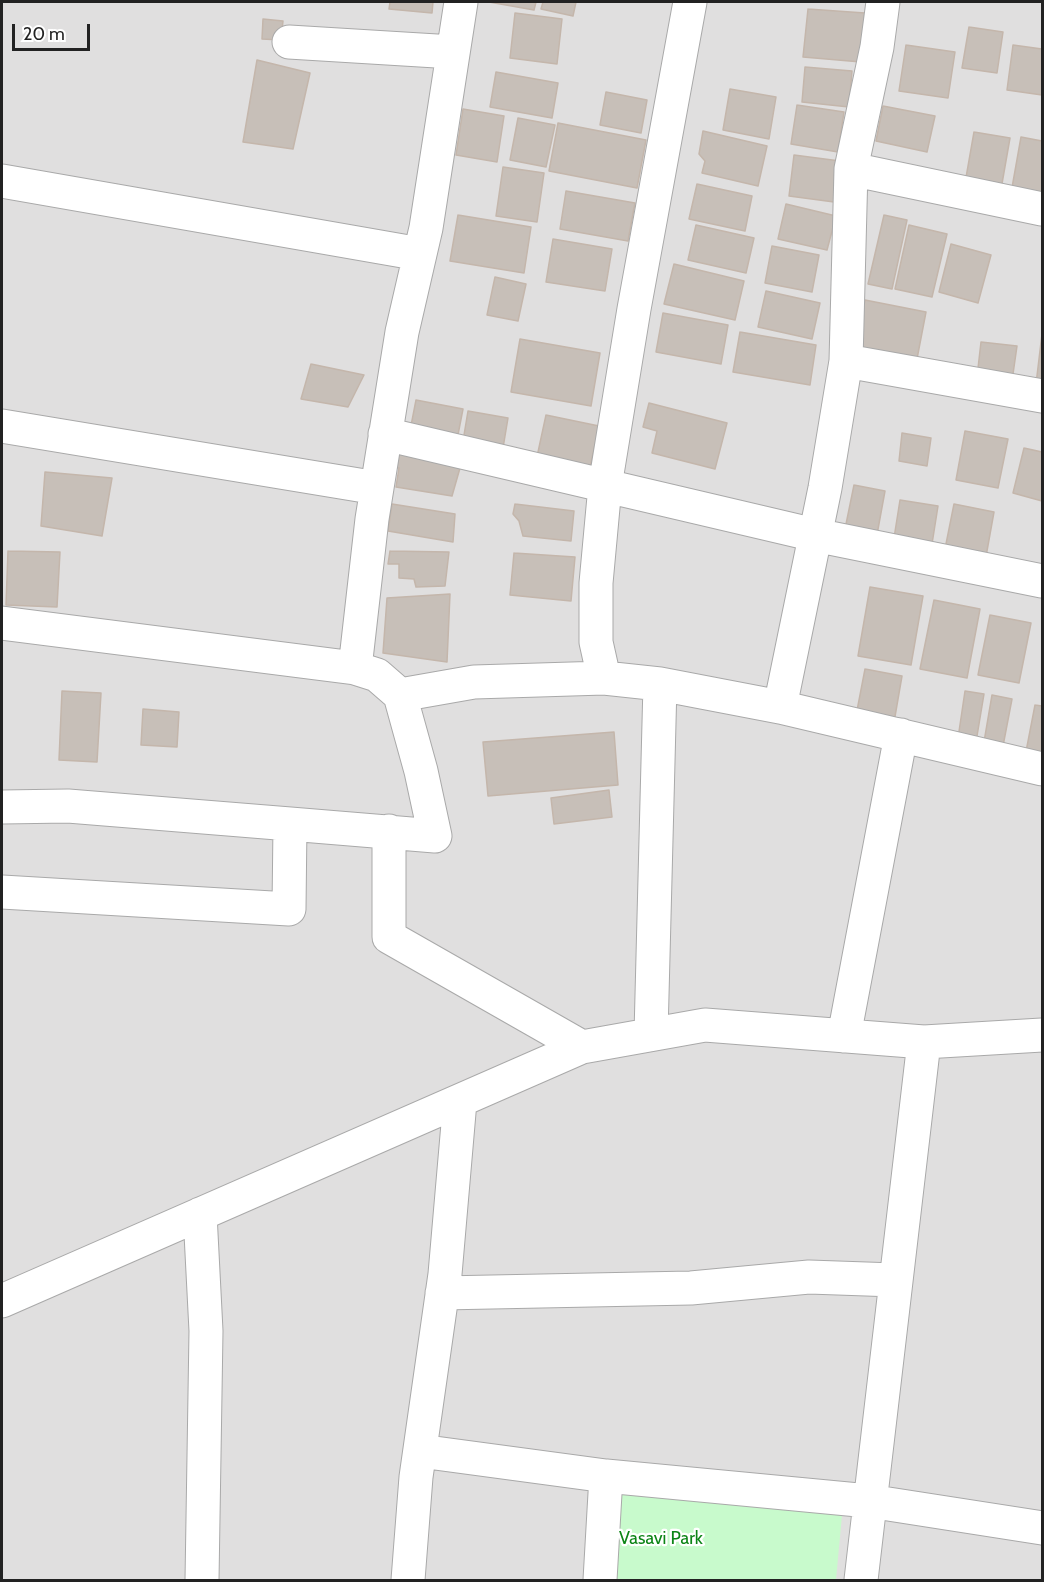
<!DOCTYPE html>
<style>
body{margin:0}
#map{position:relative;width:1044px;height:1582px;overflow:hidden;background:#f2efe9;font-family:Cabin,sans-serif}
canvas{display:block}
.frame{position:absolute;inset:0;border:3px solid #222;pointer-events:none}
.scale{position:absolute;left:12px;top:24px;width:78px;height:27px;box-sizing:border-box;border:3px solid #222;border-top:0;padding-left:8px;font-size:18px;line-height:21px;white-space:nowrap;color:#222;-webkit-text-stroke:4px #fff;paint-order:stroke}
</style>
<div id="map">
<canvas width="1044" height="1582"></canvas>
<div class="frame"></div>
<div class="scale">20 m</div>
</div>
<script>
const c = document.querySelector('canvas').getContext('2d');
c.lineJoin = 'round';
function paint(path, color) {
  c.fillStyle = color;
  c.fill(path, 'evenodd');
}
function poly(rows) {
  const path = new Path2D();
  for (const r of rows) {
    path.moveTo(r[0], r[1]);
    for (let i = 2; i < r.length; i += 2) path.lineTo(r[i], r[i + 1]);
  }
  return path;
}
function strokePath(path, color, width, dash) {
  c.strokeStyle = color;
  c.lineWidth = width;
  c.lineCap = dash ? 'butt' : 'round';
  c.setLineDash(dash || []);
  c.stroke(path);
}
function drawText(font, color, halo, rows, align = 'center') {
  c.font = font + ' Cabin,sans-serif';
  c.lineWidth = 4.5;
  c.setLineDash([]);
  c.textBaseline = 'middle';
  c.strokeStyle = halo;
  c.fillStyle = color;
  for (const [text, x, y, turn = 0] of rows) {
    c.save();
    c.translate(x, y);
    c.rotate((+turn || 0) * Math.PI / 180);
    c.textAlign = isNaN(turn) ? turn : align;
    if (halo) c.strokeText(text, 0, 0);
    c.fillText(text, 0, 0);
    c.restore();
  }
}
paint(poly([
 [2,2,1042,2,1042,1580,2,1580]
]), '#e0dfdf');
paint(poly([
 [621,1494,842,1515,836,1580,613,1580]
]), '#c8facc');
const building = poly([
 [390,2,433,2,432,13,389,9,390,2],
 [489,2,536,2,534,10,489,2],
 [543,2,576,2,573,16,541,9,543,2],
 [808,9,865,13,861,62,803,57,808,9],
 [515,13,562,19,557,64,510,58,515,13],
 [263,19,283,21,281,40,262,39,263,19],
 [969,27,1003,32,997,73,962,68,969,27],
 [906,45,955,52,948,98,899,91,906,45],
 [1013,45,1042,49,1042,95,1007,90,1013,45],
 [257,60,310,73,293,149,243,142,257,60],
 [805,67,852,71,849,107,802,102,805,67],
 [496,72,558,83,552,118,490,107,496,72],
 [730,89,776,97,769,139,723,130,730,89],
 [606,92,647,100,641,133,600,125,606,92],
 [797,105,844,112,838,152,791,144,797,105],
 [883,106,935,116,927,152,876,141,883,106],
 [463,109,504,116,497,162,456,155,463,109],
 [518,118,555,125,546,167,510,160,518,118],
 [558,123,646,140,637,188,549,171,558,123],
 [703,131,767,146,758,186,702,173,705,161,699,154,703,131],
 [974,132,1010,138,1000,195,964,189,974,132],
 [1021,137,1042,141,1042,205,1010,199,1021,137],
 [794,155,840,161,834,202,789,196,794,155],
 [503,167,544,173,537,222,496,216,503,167],
 [697,184,752,196,745,231,689,219,697,184],
 [566,191,635,203,628,241,560,229,566,191],
 [786,204,836,216,827,250,778,239,786,204],
 [458,215,531,227,524,273,450,261,458,215],
 [884,215,907,220,892,289,868,284,884,215],
 [696,225,754,238,746,273,688,260,696,225],
 [909,225,947,234,932,297,895,289,909,225],
 [553,239,612,249,605,291,546,282,553,239],
 [951,244,991,255,978,303,939,292,951,244],
 [772,246,819,255,812,292,765,283,772,246],
 [674,264,744,281,735,320,664,304,674,264],
 [495,277,526,284,518,321,487,315,495,277],
 [766,291,820,303,812,339,758,327,766,291],
 [865,300,926,312,916,364,855,353,865,300],
 [663,313,728,325,721,364,656,352,663,313],
 [740,332,816,345,810,385,733,372,740,332],
 [1042,334,1042,384,1036,384,1042,334],
 [520,339,600,353,591,406,511,392,520,339],
 [981,342,1017,346,1012,381,977,377,981,342],
 [311,364,364,375,348,407,301,399,311,364],
 [416,400,463,409,456,445,409,436,416,400],
 [649,403,727,423,715,469,652,453,657,431,643,427,649,403],
 [468,411,508,418,502,454,462,447,468,411],
 [546,415,599,426,588,477,535,466,546,415],
 [965,431,1008,439,998,488,956,480,965,431],
 [902,433,931,438,927,466,899,461,902,433],
 [1024,448,1042,452,1042,501,1013,493,1024,448],
 [391,450,462,461,452,496,396,487,399,468,388,467,391,450],
 [45,472,112,478,102,536,41,526,45,472],
 [854,485,885,491,876,540,844,534,854,485],
 [900,500,938,506,932,544,894,538,900,500],
 [392,504,455,514,453,542,388,531,392,504],
 [515,504,574,511,571,541,523,536,519,521,513,514,515,504],
 [954,504,994,512,985,562,944,554,954,504],
 [8,551,60,552,57,607,6,605,8,551],
 [390,551,449,552,445,586,416,587,414,579,399,578,399,564,388,564,390,551],
 [514,553,575,557,571,601,510,595,514,553],
 [870,587,923,596,911,665,858,656,870,587],
 [450,594,447,662,383,653,387,598,450,594],
 [934,600,980,609,967,678,920,669,934,600],
 [990,615,1031,623,1019,683,978,675,990,615],
 [865,669,902,676,893,728,855,721,865,669],
 [62,691,101,693,97,762,59,760,62,691],
 [965,691,984,694,975,748,957,745,965,691],
 [992,695,1012,699,1003,746,984,742,992,695],
 [1035,705,1042,706,1042,765,1024,762,1035,705],
 [143,709,179,712,177,747,141,745,143,709],
 [614,732,618,785,488,796,483,742,614,732],
 [609,790,612,817,554,824,551,798,609,790]
]);
paint(building, '#c7bfb8');
strokePath(building, '#c4b6ab', 1.5);
const minor = poly([
 [289,42,453,52],
 [851,169,1042,209],
 [2,181,420,254],
 [846,361,1042,396],
 [2,426,377,488],
 [385,434,815,535,1042,581],
 [2,623,355,668],
 [604,678,596,642,596,583,605,486,634,309,690,2],
 [400,695,474,682,604,678,660,684,780,707,1042,769],
 [780,707,825,488,846,361,851,169,877,47,883,2],
 [2,807,68,806,290,824],
 [389,831,389,937,582,1047],
 [2,892,289,909,290,824,435,836,421,771,400,695,377,675,355,668,372,519,402,332,426,228,461,2],
 [651,1034,660,684],
 [844,1036,901,735],
 [200,1214,206,1331,202,1580],
 [442,1293,691,1288,809,1277,895,1280],
 [2,1301,582,1047,705,1025,924,1042,1042,1035],
 [420,1451,606,1476,869,1501,1042,1528],
 [408,1580,416,1477,445,1274,460,1101],
 [600,1580,606,1476],
 [861,1580,924,1042]
]);
strokePath(minor, '#a9a9a9', 35);
strokePath(minor, '#fff', 33);
drawText('18px', '#0c8416', '#fff', [
 ["Vasavi Park",661,1539]
]);
</script>
